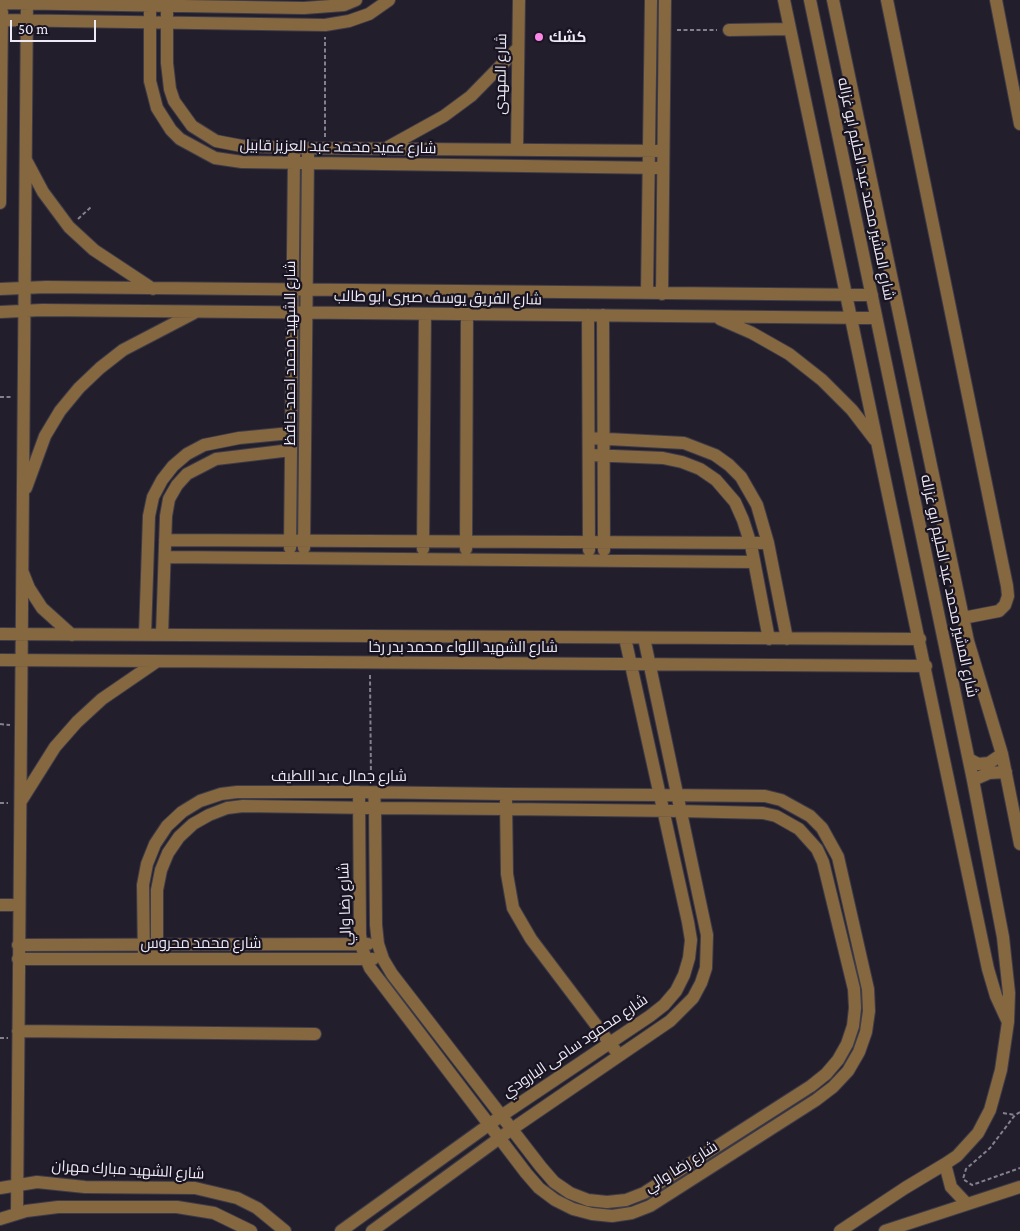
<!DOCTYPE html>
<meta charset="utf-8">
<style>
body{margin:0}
#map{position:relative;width:1020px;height:1231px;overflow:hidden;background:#221e2c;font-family:"Crimson Pro",serif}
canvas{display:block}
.scale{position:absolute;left:10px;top:20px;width:86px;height:22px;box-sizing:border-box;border:2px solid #edeaf5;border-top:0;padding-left:6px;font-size:15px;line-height:18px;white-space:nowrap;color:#edeaf5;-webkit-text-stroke:4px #191422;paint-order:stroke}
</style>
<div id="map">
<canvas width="1020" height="1231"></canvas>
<div class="scale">50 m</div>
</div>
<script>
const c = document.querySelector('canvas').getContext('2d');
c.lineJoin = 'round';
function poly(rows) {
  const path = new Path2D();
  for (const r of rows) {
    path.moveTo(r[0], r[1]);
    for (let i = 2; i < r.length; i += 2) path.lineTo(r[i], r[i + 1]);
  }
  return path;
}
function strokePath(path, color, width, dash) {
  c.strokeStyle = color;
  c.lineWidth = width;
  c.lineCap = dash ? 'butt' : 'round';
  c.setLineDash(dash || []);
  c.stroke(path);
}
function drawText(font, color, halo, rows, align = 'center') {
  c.font = font + ' "Crimson Pro",Cairo,serif';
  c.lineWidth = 4.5;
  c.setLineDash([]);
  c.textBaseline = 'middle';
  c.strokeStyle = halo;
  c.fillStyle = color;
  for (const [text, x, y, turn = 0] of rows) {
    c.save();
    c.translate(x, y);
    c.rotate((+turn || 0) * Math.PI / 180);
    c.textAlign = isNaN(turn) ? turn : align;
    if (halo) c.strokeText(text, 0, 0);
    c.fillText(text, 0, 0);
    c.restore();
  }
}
const minor = poly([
 [150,0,150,81,157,108,171,130,180,139,215,158,242,162,663,168],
 [167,0,167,63,170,89,174,101,192,126,216,141,242,146,294,148,663,151],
 [784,0,988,969,996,996,1007,1020],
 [810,0,973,780,1003,937,1009,993,1008,1022,1001,1070,990,1110,978,1133,957,1156,945,1164,905,1188,840,1231],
 [833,0,968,641,1002,754,1020,844],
 [887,0,1007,586,1008,596,1005,605,999,611,963,618],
 [996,0,1020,124],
 [0,3,304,8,344,5,356,0],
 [0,20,325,25,349,21,369,14,389,0],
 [729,30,790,29],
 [388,147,444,116,471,96,518,48],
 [517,149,519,0],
 [26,160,43,192,69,227,94,250,153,289],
 [0,203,2,12],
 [0,289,46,287,872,295],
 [647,293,651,0],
 [662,294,665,0],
 [0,312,42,310,876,318],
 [588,315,589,550],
 [603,315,604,550],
 [720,319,752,333,789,354,822,380,852,410,875,440],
 [589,438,684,443,715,455,729,465,741,477,757,505,768,543,787,639],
 [589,455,663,458,682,462,700,469,716,480,735,502,743,520,751,545,769,639],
 [26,488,45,436,60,411,79,388,100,368,123,350,194,313],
 [165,540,768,543],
 [290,548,294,155],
 [304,548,308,155],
 [423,549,425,314],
 [466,549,467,314],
 [165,557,754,562],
 [23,573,29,588,42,608,72,635],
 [0,634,920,639],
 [145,635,149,516,153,497,162,480,173,466,187,454,204,445,239,438,291,433],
 [162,635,166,516,169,499,177,485,187,474,216,459,291,450],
 [0,660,926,666],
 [969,759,978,764,989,763,1002,754],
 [973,780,989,773,1006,772],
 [21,801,55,747,77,722,102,699,156,662],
 [506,801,507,874,513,908,531,939,615,1050],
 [0,905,18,905],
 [18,945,368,944],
 [18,959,373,959],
 [144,959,143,885,147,864,155,844,167,826,182,812,200,801,221,794,237,792,359,792,506,794,659,795,765,796,781,800,810,816,822,828,838,857,868,989,869,1011,866,1032,859,1052,848,1071,833,1087,816,1100,650,1206,632,1213,612,1216,592,1214,573,1209,555,1200,539,1188,526,1173,370,968,363,951,360,935,359,792],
 [157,959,157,890,161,870,168,853,179,837,193,824,209,815,227,808,243,806,375,808,506,809,680,811,763,813,776,816,799,829,817,849,823,862,854,989,855,1008,853,1026,847,1044,838,1060,826,1074,811,1086,644,1193,626,1200,607,1202,588,1200,570,1193,554,1182,541,1167,392,974,383,959,378,944,376,925,375,808,374,793],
 [18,1031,315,1034],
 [945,1164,951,1187,967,1204],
 [0,1188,37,1182,85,1187,195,1188,237,1198,257,1208,285,1231],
 [17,1213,27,0],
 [0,1219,26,1211,58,1207,177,1207,214,1213,251,1231],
 [341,1231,501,1116,650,1016,664,1005,676,991,684,975,689,958,691,940,688,922,625,638],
 [372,1231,512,1129,670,1021,693,998,701,983,706,968,707,935,644,638],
 [885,1231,1020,1187]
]);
strokePath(minor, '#3e3b48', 14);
strokePath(poly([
 [677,30,717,30],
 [325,137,325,37],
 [78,219,91,207],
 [0,397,13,397],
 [370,675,371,780],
 [0,724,10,725],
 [0,803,8,803],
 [0,1038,8,1038],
 [1020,1112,1015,1115,990,1148,966,1169,963,1179,972,1185,1020,1168],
 [1003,1113,1015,1115]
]), '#84818d', 2, [4, 2.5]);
strokePath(minor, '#856740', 12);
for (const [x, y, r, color] of [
 [539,37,5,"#fa87e7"]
]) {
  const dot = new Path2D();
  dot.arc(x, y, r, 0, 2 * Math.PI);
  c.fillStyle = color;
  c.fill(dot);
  strokePath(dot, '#191422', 2);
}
drawText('bold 15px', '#edeaf5', '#191422', [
 ["كشك",549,37]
], 'left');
drawText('15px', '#edeaf5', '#191422', [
 ["شارع المهدى",501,74,-89],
 ["شارع عميد محمد عبد العزيز قابيل",338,147,1],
 ["شارع المشير محمد عبد الحليم ابو غزاله",866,189,78],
 ["شارع الفريق يوسف صبرى ابو طالب",438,298,1],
 ["شارع الشهيد محمد احمد حافظ",290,353,-90],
 ["شارع المشير محمد عبد الحليم ابو غزاله",949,586,78],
 ["شارع الشهيد اللواء محمد بدر رخا",463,647],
 ["شارع جمال عبد اللطيف",339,776],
 ["شارع رضا والي",345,904,-92],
 ["شارع محمد محروس",201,943],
 ["شارع محمود سامى البارودي",575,1046,-34],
 ["شارع رضا والي",681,1167,-32],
 ["شارع الشهيد مبارك مهران",128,1170,3]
]);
</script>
